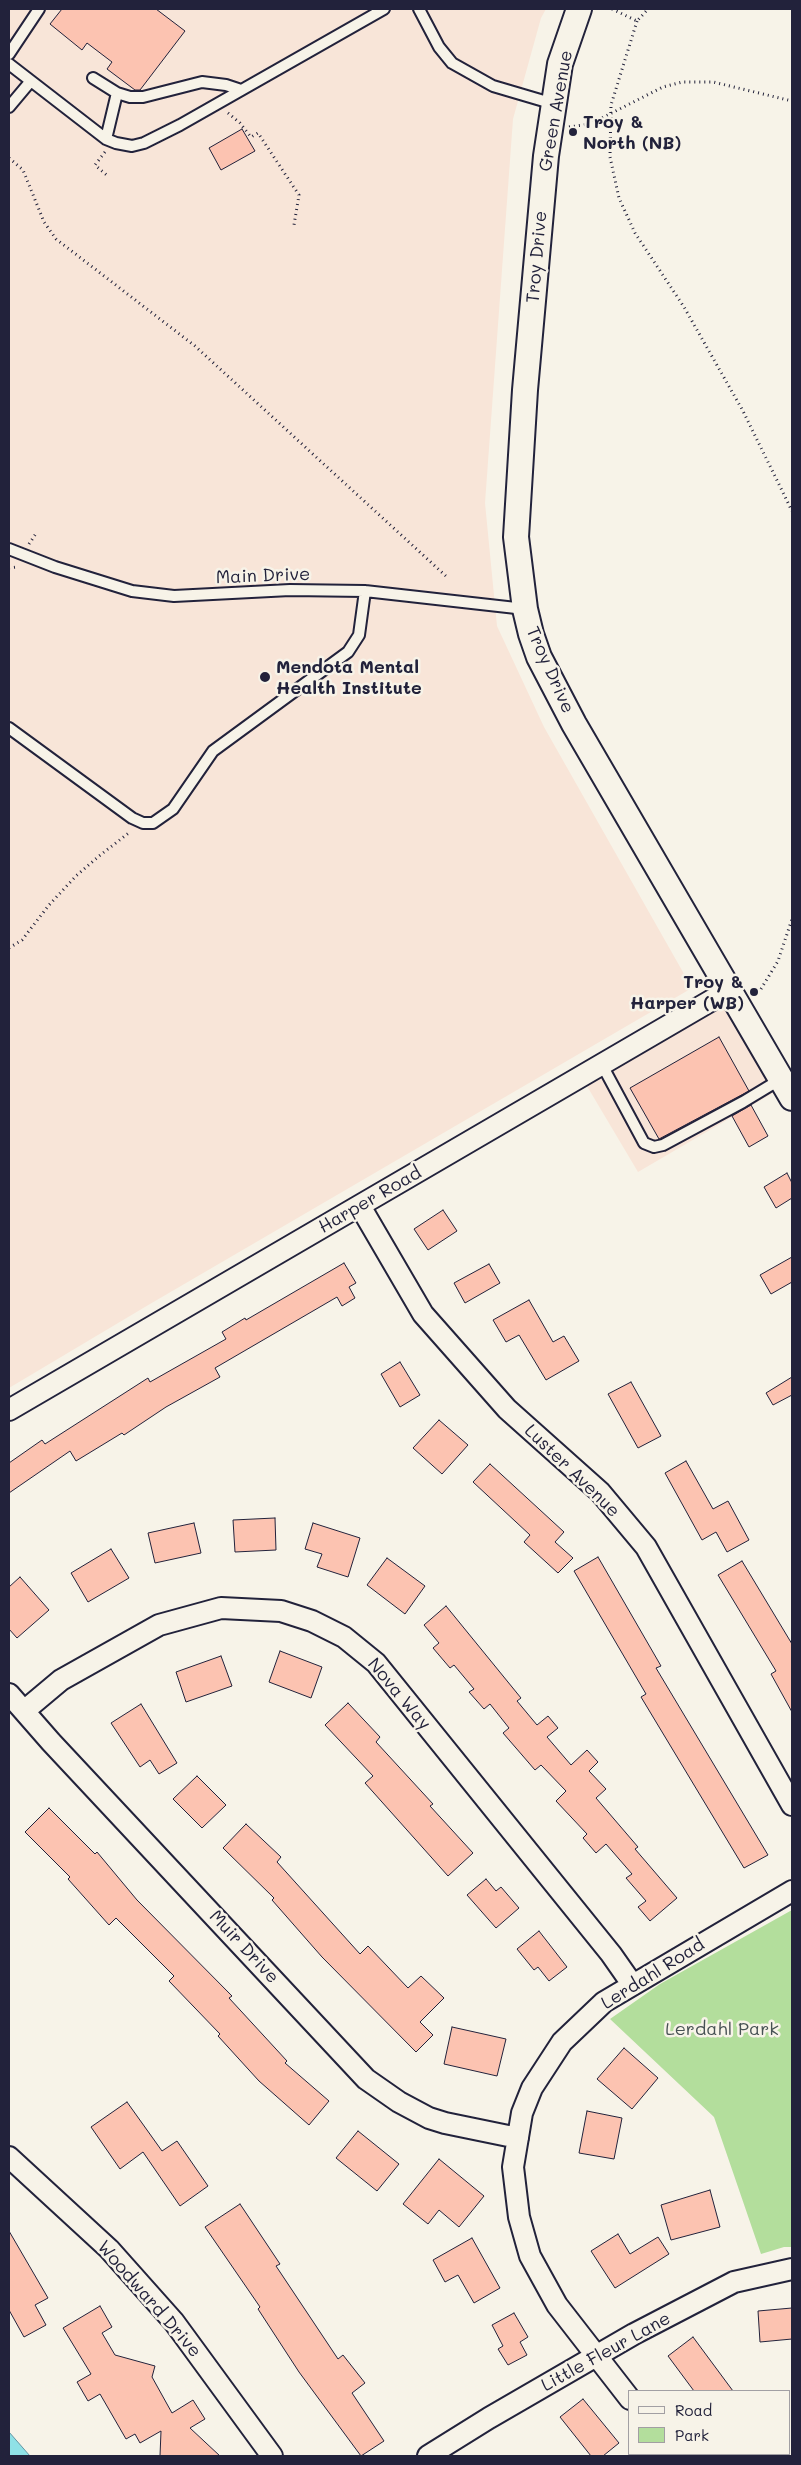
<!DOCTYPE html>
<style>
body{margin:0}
#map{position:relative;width:801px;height:2465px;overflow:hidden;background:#f7f3e8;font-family:Mali,sans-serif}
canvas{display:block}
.frame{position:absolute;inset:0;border:10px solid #22223b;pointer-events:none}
.legend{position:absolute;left:628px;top:2390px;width:162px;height:65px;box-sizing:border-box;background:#f7f3e8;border:1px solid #a29fa3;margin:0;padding:6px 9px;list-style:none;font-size:15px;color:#22223b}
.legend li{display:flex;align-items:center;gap:10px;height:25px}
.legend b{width:25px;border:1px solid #a29fa3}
</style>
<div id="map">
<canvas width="801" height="2465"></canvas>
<div class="frame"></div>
<ul class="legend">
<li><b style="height:6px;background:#f7f3e8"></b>Road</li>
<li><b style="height:14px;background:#b3de9c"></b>Park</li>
</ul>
</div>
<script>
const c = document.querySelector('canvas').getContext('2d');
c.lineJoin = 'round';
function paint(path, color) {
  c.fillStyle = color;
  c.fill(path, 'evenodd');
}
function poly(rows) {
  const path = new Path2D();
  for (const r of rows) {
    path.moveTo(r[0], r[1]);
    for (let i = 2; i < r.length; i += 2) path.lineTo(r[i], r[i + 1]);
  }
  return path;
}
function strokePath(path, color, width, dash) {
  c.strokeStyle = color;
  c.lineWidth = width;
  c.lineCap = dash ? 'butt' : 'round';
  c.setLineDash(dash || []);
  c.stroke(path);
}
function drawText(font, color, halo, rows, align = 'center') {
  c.font = font + ' Mali,sans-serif';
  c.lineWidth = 5;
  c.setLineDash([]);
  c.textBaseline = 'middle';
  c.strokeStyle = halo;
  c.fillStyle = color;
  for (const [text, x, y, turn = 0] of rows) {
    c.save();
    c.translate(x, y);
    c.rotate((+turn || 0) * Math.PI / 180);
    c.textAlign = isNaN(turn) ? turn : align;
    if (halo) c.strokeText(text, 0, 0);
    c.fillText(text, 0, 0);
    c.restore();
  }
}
paint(poly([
 [9,9,546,9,541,18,513,119,485,503,497,626,544,727,692,988,150,1304,9,1388],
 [731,989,785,1086,638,1172,581,1076]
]), '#f8e5d8');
paint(poly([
 [792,1910,792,2247,784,2247,761,2254,714,2117,610,2019,660,1984]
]), '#b3de9c');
const water = poly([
 [9,2432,30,2456,9,2456,9,2432]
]);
paint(water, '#8fe1e6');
strokePath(water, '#6395a2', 1);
const building = poly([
 [62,9,156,9,185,31,140,90,135,90,107,69,112,62,87,43,82,50,50,24,62,9],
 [242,129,255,151,221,170,209,148,242,129],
 [719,1037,749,1091,659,1139,630,1088,719,1037],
 [751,1105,768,1136,749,1147,732,1116,751,1105],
 [787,1173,792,1183,792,1198,776,1208,764,1187,787,1173],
 [443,1210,457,1231,428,1250,414,1229,443,1210],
 [792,1257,792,1282,771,1294,760,1275,792,1257],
 [344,1263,356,1283,349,1287,355,1298,342,1306,337,1297,215,1368,220,1377,166,1407,124,1435,122,1433,76,1461,70,1451,9,1493,9,1463,42,1440,45,1444,148,1378,150,1382,226,1339,222,1332,245,1318,246,1320,344,1263],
 [489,1264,500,1283,465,1303,454,1283,489,1264],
 [529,1300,553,1342,564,1336,579,1361,546,1380,519,1335,506,1342,493,1320,529,1300],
 [400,1362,420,1395,400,1407,381,1374,400,1362],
 [792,1377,792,1395,773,1405,766,1393,792,1377],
 [631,1382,661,1436,638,1448,608,1394,631,1382],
 [439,1420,468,1445,442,1474,413,1448,439,1420],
 [686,1461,713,1509,728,1501,749,1540,727,1552,716,1532,702,1540,665,1473,686,1461],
 [490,1464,564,1532,555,1542,573,1558,558,1573,524,1542,530,1535,473,1482,490,1464],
 [275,1518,276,1550,235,1552,233,1520,275,1518],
 [194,1523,201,1553,155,1563,148,1533,194,1523],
 [313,1523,360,1538,348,1577,317,1567,322,1554,305,1549,313,1523],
 [111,1549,129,1578,88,1602,71,1573,111,1549],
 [598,1557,661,1666,656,1668,768,1855,744,1868,641,1697,646,1694,574,1571,598,1557],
 [387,1558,425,1586,405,1614,367,1585,387,1558],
 [742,1561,792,1644,792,1712,771,1674,776,1671,718,1575,742,1561],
 [20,1577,49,1610,17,1638,9,1629,9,1587,20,1577],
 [446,1606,521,1698,517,1701,537,1725,548,1716,558,1728,547,1737,571,1765,587,1750,598,1762,589,1771,606,1789,596,1798,638,1847,635,1849,677,1898,650,1921,638,1907,646,1901,626,1878,632,1874,606,1844,596,1853,583,1838,587,1834,556,1801,566,1791,541,1765,535,1770,503,1733,509,1728,490,1704,484,1709,469,1692,474,1689,454,1665,450,1668,433,1648,439,1643,424,1625,446,1606],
 [280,1651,322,1667,311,1698,269,1682,280,1651],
 [221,1656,232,1686,186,1702,176,1672,221,1656],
 [348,1703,380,1737,376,1742,433,1804,430,1806,473,1853,448,1876,365,1783,373,1776,325,1725,348,1703],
 [141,1704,177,1763,159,1774,150,1760,140,1767,111,1723,141,1704],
 [197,1776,226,1805,202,1828,173,1799,197,1776],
 [49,1808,95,1854,97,1852,137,1900,232,1996,229,1998,287,2061,285,2063,329,2101,309,2125,259,2081,218,2036,220,2034,169,1981,174,1976,116,1918,109,1925,68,1879,70,1877,25,1832,49,1808],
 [246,1824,281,1857,277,1862,360,1954,368,1946,408,1988,421,1976,444,1998,420,2022,433,2035,416,2052,322,1957,272,1900,274,1898,223,1848,246,1824],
 [486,1879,496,1891,501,1887,519,1908,496,1928,467,1895,486,1879],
 [539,1931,567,1967,549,1981,538,1967,534,1970,517,1949,539,1931],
 [452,2027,506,2039,497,2076,444,2064,452,2027],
 [624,2048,658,2078,632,2109,597,2079,624,2048],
 [127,2102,162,2151,177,2141,208,2186,180,2206,143,2152,120,2169,91,2127,127,2102],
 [587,2111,622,2118,614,2159,579,2153,587,2111],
 [358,2131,399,2164,377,2191,336,2158,358,2131],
 [439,2159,484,2196,459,2227,439,2210,428,2224,403,2204,439,2159],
 [710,2190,720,2227,671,2240,661,2205,710,2190],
 [240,2204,280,2264,276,2266,338,2359,343,2355,365,2383,352,2393,384,2441,361,2456,299,2372,258,2309,260,2307,205,2227,240,2204],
 [9,2231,48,2298,35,2305,46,2325,24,2337,9,2310,9,2231],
 [618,2234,630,2254,658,2237,669,2254,615,2288,591,2251,618,2234],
 [472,2238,500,2288,474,2303,458,2275,445,2282,433,2260,472,2238],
 [100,2306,112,2327,102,2333,115,2355,155,2366,152,2377,172,2413,193,2400,205,2419,190,2428,220,2456,160,2456,161,2431,140,2443,135,2434,126,2439,100,2394,88,2401,77,2382,91,2374,63,2328,100,2306],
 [792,2308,792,2339,760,2342,758,2311,792,2308],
 [514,2313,528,2337,520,2342,527,2355,508,2365,498,2349,503,2346,492,2325,514,2313],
 [693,2337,733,2391,694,2391,668,2356,693,2337],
 [583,2399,619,2443,603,2456,591,2456,560,2417,583,2399]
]);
paint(building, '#fcc3b1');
strokePath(building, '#22223b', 1);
const service = poly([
 [419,9,439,47,452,63,493,86,554,104],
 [9,54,39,9],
 [9,64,106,139,116,143,132,146,144,143,180,125,384,9],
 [93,78,117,93,130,97,143,97,202,82,226,85,241,90],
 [9,107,30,82],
 [106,139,117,93],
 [9,549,55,567,132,591,174,596,290,590,365,591,525,609],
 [9,728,132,818,143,823,153,823,173,809,213,751,348,652,359,635,365,591],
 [601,1063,644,1143,654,1147,663,1145,743,1102,781,1079]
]);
const minor = poly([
 [360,1206,423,1314,507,1409,600,1492,646,1547,792,1805],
 [9,1410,731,989],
 [9,1694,51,1742,366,2079,399,2102,429,2118,445,2123,518,2138],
 [24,1711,61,1680,159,1625,221,1608,281,1611,312,1621,344,1637,376,1663,611,1954,632,1984],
 [9,2157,109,2249,174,2322,272,2456],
 [630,2399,557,2305,530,2256,519,2217,513,2167,522,2113,532,2088,562,2042,604,2002,792,1891],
 [671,2454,673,2456],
 [428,2456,489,2418,634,2334,734,2282,792,2269]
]);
const tertiary = poly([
 [579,9,560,64,546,156,525,390,516,537,525,609,531,634,539,657,574,724,792,1098]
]);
strokePath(service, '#22223b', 14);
strokePath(minor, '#22223b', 24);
strokePath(tertiary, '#22223b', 28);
strokePath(poly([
 [612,9,637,21,648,9],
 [637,21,611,105,610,157,619,198,635,233,684,307,743,411,792,511],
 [228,113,240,123,251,137,258,133,299,195,294,225],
 [569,127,590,124,663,87,682,82,713,82,792,101],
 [105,152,95,165,109,177],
 [9,158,23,170,44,222,56,239,195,346,447,577],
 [29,544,37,532],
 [9,568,17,567],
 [9,948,22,940,49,905,76,876,99,856,130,832],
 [757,992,761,989,778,961,792,919]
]), '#22223b', 3, [1, 4]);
strokePath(service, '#f7f3e8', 10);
strokePath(minor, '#f7f3e8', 20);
strokePath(tertiary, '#f7f3e8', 24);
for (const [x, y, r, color] of [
 [573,132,5,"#22223b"],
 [265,677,6,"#22223b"],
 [754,992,5,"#22223b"]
]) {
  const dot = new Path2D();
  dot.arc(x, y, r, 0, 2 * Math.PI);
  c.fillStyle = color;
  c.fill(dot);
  strokePath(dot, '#f7f3e8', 2);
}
drawText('18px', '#22223b', '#f7f3e8', [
 ["Green Avenue",556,111,-80],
 ["Troy Drive",537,257,-85],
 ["Main Drive",263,576,-2],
 ["Troy Drive",550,670,66],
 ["Harper Road",370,1200,-30],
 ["Luster Avenue",572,1471,44],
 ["Nova Way",399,1694,50],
 ["Muir Drive",244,1947,47],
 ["Lerdahl Road",653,1974,-32],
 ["Woodward Drive",149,2299,49],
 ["Little Fleur Lane",606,2352,-29]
]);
drawText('bold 18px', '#22223b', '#f7f3e8', [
 ["Troy &",583,122],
 ["North (NB)",583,143],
 ["Mendota Mental",276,667],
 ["Health Institute",276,688],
 ["Troy &",744,982,"right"],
 ["Harper (WB)",744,1003,"right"]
], 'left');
drawText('18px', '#465153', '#f7f3e8', [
 ["Lerdahl Park",722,2029]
]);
</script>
